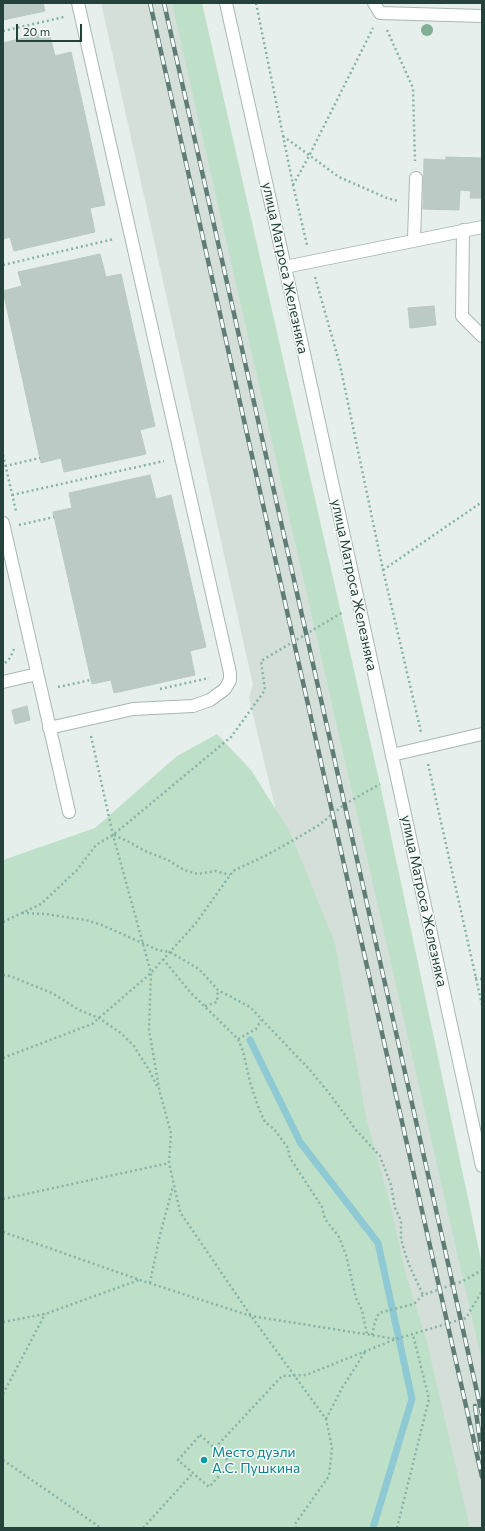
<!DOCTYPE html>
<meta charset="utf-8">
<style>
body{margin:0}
#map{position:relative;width:485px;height:1531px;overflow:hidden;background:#e6efeb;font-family:Commissioner,sans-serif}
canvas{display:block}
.frame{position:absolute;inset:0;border:4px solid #24423a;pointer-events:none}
.scale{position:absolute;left:16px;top:24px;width:66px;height:18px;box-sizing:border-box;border:2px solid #24423a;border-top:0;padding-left:5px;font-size:12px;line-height:14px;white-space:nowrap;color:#24423a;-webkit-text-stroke:3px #f7fbf9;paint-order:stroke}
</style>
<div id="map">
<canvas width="485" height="1531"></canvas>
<div class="frame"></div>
<div class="scale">20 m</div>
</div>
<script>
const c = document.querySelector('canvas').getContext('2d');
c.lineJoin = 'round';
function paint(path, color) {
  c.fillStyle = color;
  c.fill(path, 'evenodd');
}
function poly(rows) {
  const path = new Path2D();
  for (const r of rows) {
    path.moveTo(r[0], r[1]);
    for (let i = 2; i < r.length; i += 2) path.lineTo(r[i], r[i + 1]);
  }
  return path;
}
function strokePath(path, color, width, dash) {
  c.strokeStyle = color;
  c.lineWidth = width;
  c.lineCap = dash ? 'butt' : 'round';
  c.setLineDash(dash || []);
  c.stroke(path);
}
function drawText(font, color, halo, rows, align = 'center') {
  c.font = font + ' Commissioner,sans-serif';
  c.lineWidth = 3;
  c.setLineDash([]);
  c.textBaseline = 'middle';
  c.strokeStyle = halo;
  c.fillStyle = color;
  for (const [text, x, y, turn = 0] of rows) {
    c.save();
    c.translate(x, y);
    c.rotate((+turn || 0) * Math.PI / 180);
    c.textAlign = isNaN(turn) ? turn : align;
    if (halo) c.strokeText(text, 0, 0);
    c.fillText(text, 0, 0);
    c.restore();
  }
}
paint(poly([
 [101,3,198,3,482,1277,482,1528,447,1528,249,698,253,685]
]), '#d4dfda');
paint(poly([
 [172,3,202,3,380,784,482,1264,482,1362],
 [217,734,251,770,290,832,335,943,366,1117,391,1207,405,1271,427,1342,470,1528,3,1528,3,860,95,828,177,756]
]), '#bfe0c8');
strokePath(poly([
 [250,1040,300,1142,378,1243,412,1399,373,1528]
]), '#8ec9d4', 7);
const building = poly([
 [3,3,43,3,45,11,3,20,3,3],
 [49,32,55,56,71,52,105,205,90,208,95,232,14,251,10,237,3,239,3,43,49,32],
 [446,157,482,158,482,198,470,198,471,191,460,190,459,210,423,209,424,159,446,160,446,157],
 [100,254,106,277,121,274,155,426,140,430,146,454,64,472,61,458,41,463,3,291,22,286,18,272,100,254],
 [434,306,436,325,410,328,408,308,434,306],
 [150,475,156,499,171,495,206,647,190,651,195,675,114,693,111,680,92,684,53,512,72,508,69,493,150,475],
 [27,706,30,720,15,724,12,710,27,706]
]);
paint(building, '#bbcac4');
strokePath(building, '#b8c9c2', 1);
const lane = poly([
 [374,3,380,13,482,16],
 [463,230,462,316,482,336],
 [414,240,416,178],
 [285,267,482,227],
 [3,523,69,812],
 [3,682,37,674],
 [49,728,133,709,193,706,210,700,225,689,230,680,230,673,226,655,78,3],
 [392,755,482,734]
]);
const street = poly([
 [226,3,285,267,482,1166]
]);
strokePath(lane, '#a8b8b2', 14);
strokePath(street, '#a8b8b2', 14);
strokePath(poly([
 [256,3,293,185,307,245],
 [387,30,413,88,415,161],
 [3,31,64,17],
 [283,136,339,177,387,198,398,201],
 [293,185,309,156,373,28],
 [3,265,114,239],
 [315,277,340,365,383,570,421,732],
 [3,455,16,511],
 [5,466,40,458],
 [12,495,164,461],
 [19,525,54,517],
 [383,570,482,502],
 [5,663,10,658,14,649],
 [58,687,91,680],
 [160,689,209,678],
 [91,736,113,835,151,973,149,1030,160,1093,171,1133,169,1163,180,1212,251,1316,326,1419,332,1448,329,1476,295,1524,296,1528],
 [428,764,482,1005],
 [114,835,129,842,145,851,168,860,184,870,198,874,215,871,230,875],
 [22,913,45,914,86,920,102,925,158,950,170,952,199,969,218,990,250,1007,309,1069,329,1093,356,1130,380,1156,391,1185,395,1208,401,1221,401,1239,405,1253,410,1267,423,1295],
 [3,922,41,904,77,870,96,845,113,835,231,737,265,690,261,661,343,612],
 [163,959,190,992,238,1039,243,1051,250,1082,259,1109,265,1122,274,1129,288,1148,290,1158,322,1207,325,1219,339,1237,346,1255,356,1298,362,1310,367,1334],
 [3,975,10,976,52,993,79,1010,99,1018,122,1034,134,1046,149,1070,158,1088],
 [475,978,482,979],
 [205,1006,217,1002,218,990],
 [238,1039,256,1029,261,1020],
 [3,1058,92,1024,151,973,196,923,233,871,265,856,299,837,319,825,345,804,380,784],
 [3,1199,169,1163],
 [3,1232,140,1280,251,1316,396,1339],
 [150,1283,159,1239,173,1186],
 [3,1322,45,1314,139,1280],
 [372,1335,375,1322,379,1313,414,1304,423,1295,463,1281,482,1270],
 [3,1394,45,1314],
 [326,1419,342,1388,365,1352],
 [200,1435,231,1463,209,1487,178,1460,200,1435],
 [215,1448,282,1376,306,1375,396,1339,466,1318,482,1291],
 [3,1460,101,1528],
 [143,1528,193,1473],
 [397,1528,429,1399,413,1335]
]), '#86b3a5', 2.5, [2, 3]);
strokePath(lane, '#fff', 12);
strokePath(street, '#fff', 12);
const rail = poly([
 [150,3,482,1477],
 [164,3,482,1414],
 [475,1406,482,1453]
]);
strokePath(rail, '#5f7d75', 4.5);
strokePath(rail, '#f7fbf9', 3, [9]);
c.fillStyle = '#80af93';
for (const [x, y] of [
 [427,30]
]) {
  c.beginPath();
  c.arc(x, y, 6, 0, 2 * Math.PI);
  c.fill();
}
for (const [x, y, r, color] of [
 [204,1460,4,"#0f9aa8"]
]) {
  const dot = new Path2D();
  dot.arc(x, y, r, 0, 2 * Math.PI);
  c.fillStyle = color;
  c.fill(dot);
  strokePath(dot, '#f7fbf9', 1.5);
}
drawText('14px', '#24423a', '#f7fbf9', [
 ["улица Матроса Железняка",285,268,78],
 ["улица Матроса Железняка",354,585,78],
 ["улица Матроса Железняка",424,901,78]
]);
drawText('14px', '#0d838f', '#f7fbf9', [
 ["Место дуэли",212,1452],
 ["А.С. Пушкина",212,1468]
], 'left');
</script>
